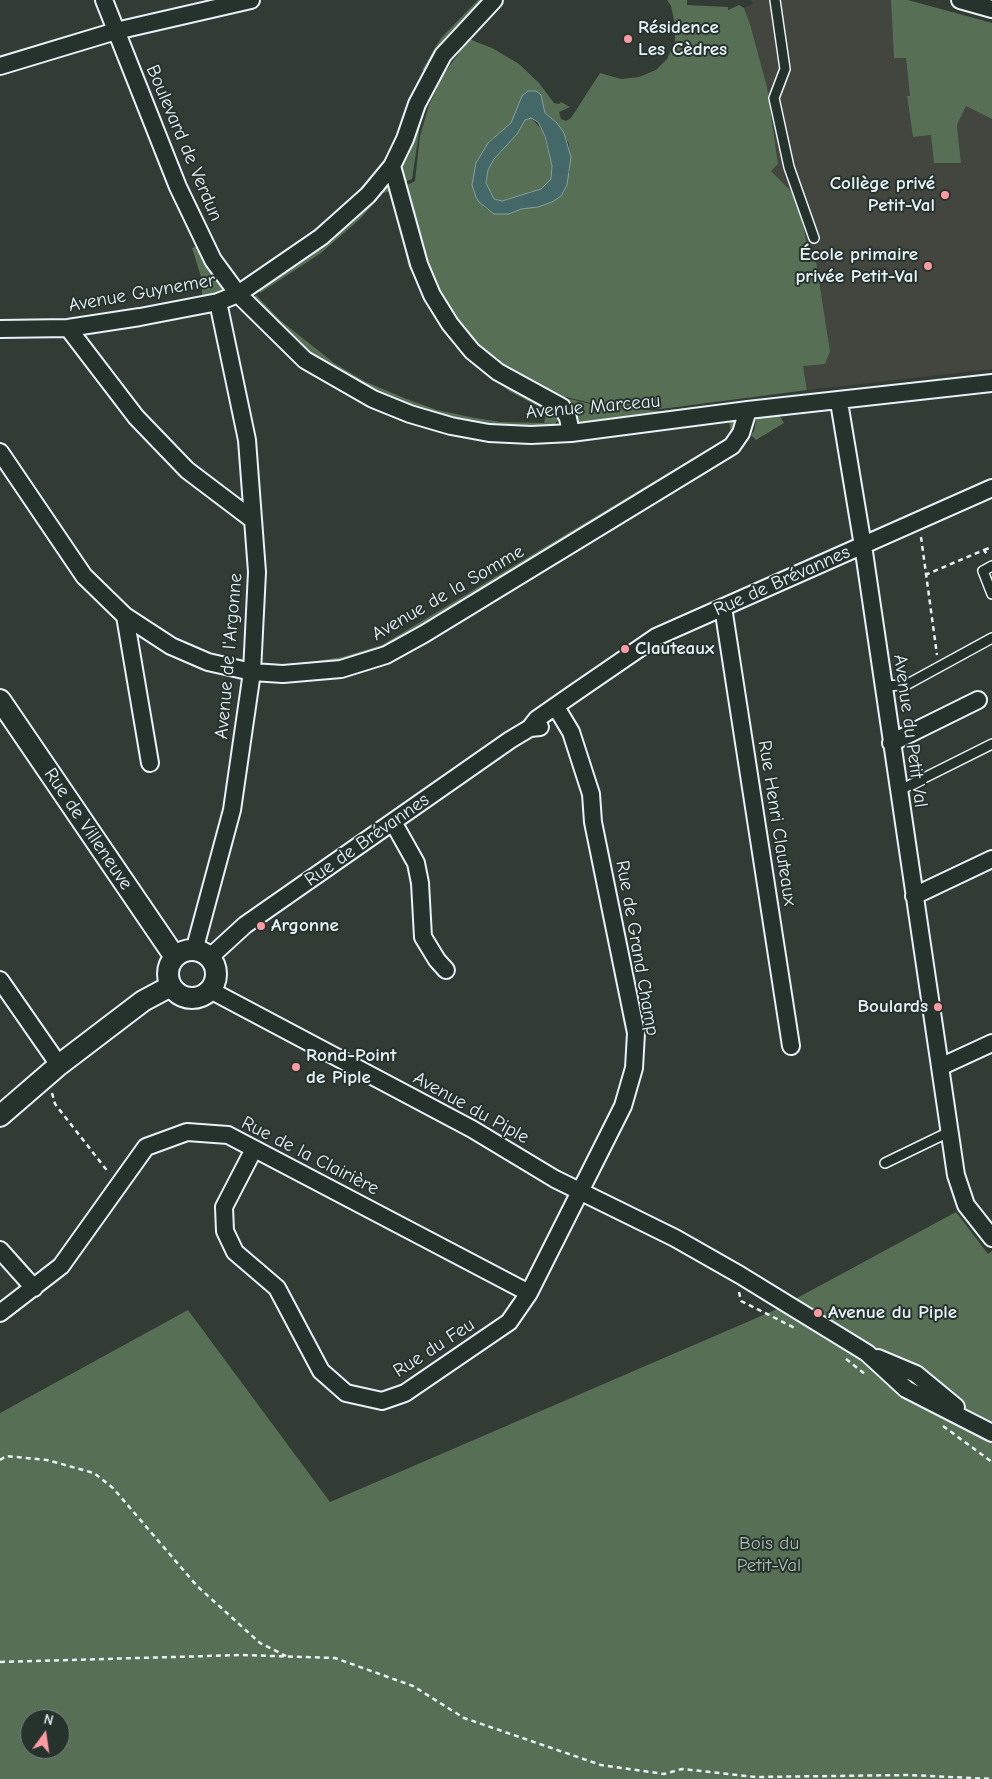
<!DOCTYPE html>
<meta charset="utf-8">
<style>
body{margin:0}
#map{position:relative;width:992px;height:1779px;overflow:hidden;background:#333b35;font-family:"Comic Neue",sans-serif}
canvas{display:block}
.north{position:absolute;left:20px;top:1709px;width:50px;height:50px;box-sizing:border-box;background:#26332d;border:1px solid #747f7e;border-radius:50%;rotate:14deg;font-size:14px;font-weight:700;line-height:20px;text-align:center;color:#e8f1f8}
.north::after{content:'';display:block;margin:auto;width:18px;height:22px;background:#ff9aa2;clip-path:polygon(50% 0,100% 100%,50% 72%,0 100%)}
</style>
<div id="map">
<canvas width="992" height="1779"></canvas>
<div class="north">N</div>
</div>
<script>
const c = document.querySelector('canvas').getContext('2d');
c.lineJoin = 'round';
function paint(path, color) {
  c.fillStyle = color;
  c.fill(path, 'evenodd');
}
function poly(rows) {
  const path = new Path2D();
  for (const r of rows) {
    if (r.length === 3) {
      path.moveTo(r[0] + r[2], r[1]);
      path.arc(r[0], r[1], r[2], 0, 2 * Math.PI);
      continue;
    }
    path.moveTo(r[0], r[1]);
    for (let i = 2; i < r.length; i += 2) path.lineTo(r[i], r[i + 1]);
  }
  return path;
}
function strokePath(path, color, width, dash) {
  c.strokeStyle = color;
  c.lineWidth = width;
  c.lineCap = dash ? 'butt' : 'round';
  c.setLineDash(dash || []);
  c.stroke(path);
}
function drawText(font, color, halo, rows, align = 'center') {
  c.font = font + ' "Comic Neue",sans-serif';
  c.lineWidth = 4;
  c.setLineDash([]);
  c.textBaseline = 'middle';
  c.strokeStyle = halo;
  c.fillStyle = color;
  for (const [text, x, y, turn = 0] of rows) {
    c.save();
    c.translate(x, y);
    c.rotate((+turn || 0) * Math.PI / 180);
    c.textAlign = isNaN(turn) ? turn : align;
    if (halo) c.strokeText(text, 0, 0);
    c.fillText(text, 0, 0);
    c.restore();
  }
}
paint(poly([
 [751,0,891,0,894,58,906,57,910,96,907,96,913,137,931,135,961,163,957,125,966,106,992,119,992,369,807,390,803,366,830,351,816,261,808,251,800,207,791,191,771,171,778,163,767,87,750,24,744,8,753,4]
]), '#43453f');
paint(poly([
 [478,0,485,0,462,20,449,36,427,72,422,70,441,38],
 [667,0,687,0,687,5,728,7,728,10,739,5,744,8,750,24,767,87,778,164,771,171,791,191,800,207,808,251,816,261,830,351,825,364,803,366,807,390,661,409,608,407,566,397,563,398,528,388,471,344,430,281,403,187,415,181,420,136,429,105,443,75,469,39,492,48,519,64,539,83,554,103,559,104,561,102,570,107,559,112,561,119,566,121,571,118,600,73,621,79,639,77,656,70,667,59,675,41,675,24,671,6],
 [541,95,545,113,557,123,569,144,570,173,521,209,509,214,486,209,476,197,488,143,511,123,515,115],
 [891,0,908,0,992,23,992,119,966,106,957,125,961,163,934,163,931,135,913,137,907,96,910,96,906,58,894,58],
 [531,118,543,131,552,166,551,179,541,189,502,201,494,199,486,183,488,170,494,159,517,134,525,120],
 [417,124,420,125,412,179,402,183,400,168],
 [385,187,396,190,399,195,407,240,419,274,439,313,461,343,459,349,433,314,408,265,395,194,391,191,383,193,360,219,321,253,260,293,259,286,314,251],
 [198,246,225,288,223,292,202,299,202,280,192,248],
 [256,295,281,321,334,363,364,381,404,398,437,410,470,417,500,422,544,423,547,411,509,391,496,380,499,376,558,408,559,418,553,427,493,425,445,416,401,402,356,381,313,354,275,321,259,306,254,298],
 [807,394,807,397,573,425,562,402,566,398,603,407,661,411],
 [778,413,784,423,756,440,751,435,754,431,757,416],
 [729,420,736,422,738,434,404,637,372,652,337,663,297,667,297,664,342,657,382,645,731,435],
 [956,1212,988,1254,992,1251,992,1779,0,1779,0,1413,188,1310,330,1502,775,1310],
 [30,1719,60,1719,60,1749,30,1749]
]), '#577055');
const water = poly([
 [528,91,536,91,541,95,545,113,557,123,564,133,571,157,567,185,561,196,552,202,538,207,521,209,509,214,494,214,479,202,476,197,472,185,476,163,488,143,511,123,522,96,528,91],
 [531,118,538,122,545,136,552,166,551,179,541,189,502,201,494,199,486,183,488,170,494,159,517,134,525,120,531,118]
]);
paint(water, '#436867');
strokePath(water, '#859fa1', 1);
const service = poly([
 [775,0,785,69,774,98,789,167,814,238],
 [992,566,983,571,992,594],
 [882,686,906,685,992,638],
 [898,791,992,744],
 [885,1163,949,1132]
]);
const minor = poly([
 [104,0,178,187,213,260,238,294,305,360,373,399,410,414,451,426,489,433,531,435,571,433,748,410,992,383],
 [960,0,992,9],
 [0,66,116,31,251,0],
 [392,166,419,264,432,295,450,324,472,351,498,372,562,407,568,418,571,433],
 [68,328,136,417,187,470,253,520],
 [0,329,68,328,140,317,218,302,238,294,321,237,368,195,392,166,405,139,417,104,443,55,494,0],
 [839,402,864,552,956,1175,966,1205,992,1238],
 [0,452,84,576,125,616,171,646,208,662,252,672,283,674,341,669,386,655,424,634,732,446,741,433,748,410],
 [723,607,791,1046],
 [125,616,150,763],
 [530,728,537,719,570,696,656,637,992,488],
 [891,743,978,700],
 [393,822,416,863,420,883,423,937,437,960,446,970],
 [914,896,992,859],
 [194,951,232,810,252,672,257,572,247,440,218,302],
 [209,958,245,925,510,740,530,728,540,727],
 [0,980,59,1065],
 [210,990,472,1129,555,1179,675,1238,740,1275,867,1353,906,1389,992,1433],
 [940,1067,992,1043],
 [254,1149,224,1207,225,1231,235,1252,277,1288,321,1371,346,1393,382,1401,405,1393,509,1322,529,1293,623,1106,634,1068,636,1033,593,822,591,794,571,732,556,707],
 [0,1250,34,1288],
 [0,1313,61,1266,146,1147,187,1132,228,1135,529,1293],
 [878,1358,916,1374,956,1407]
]);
const tertiary = poly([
 [0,700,175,957],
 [192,974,24],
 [0,1116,59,1065,143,1001,171,986]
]);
strokePath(service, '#e8f1f8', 12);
strokePath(minor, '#e8f1f8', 20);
strokePath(tertiary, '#e8f1f8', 24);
strokePath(poly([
 [921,537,937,655],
 [984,550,992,547],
 [925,575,984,550,988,556],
 [52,1093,55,1104,109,1173],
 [739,1292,741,1301,797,1329],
 [846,1359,865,1374],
 [943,1426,992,1462],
 [0,1460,6,1456,47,1460,94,1473,113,1488,197,1586,260,1643,286,1656],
 [0,1662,242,1655,335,1658,413,1686,464,1718,601,1765,664,1774,682,1769,756,1777,909,1775,992,1779]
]), '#e8f1f8', 2.5, [5, 4]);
strokePath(service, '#26332d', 9);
strokePath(minor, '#26332d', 16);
strokePath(tertiary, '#26332d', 20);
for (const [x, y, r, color] of [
 [628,39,5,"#ff9aa2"],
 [945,195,5,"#ff9aa2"],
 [928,266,5,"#ff9aa2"],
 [625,649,5,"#ff9aa2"],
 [261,926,5,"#ff9aa2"],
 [938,1007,5,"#ff9aa2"],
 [296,1067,5,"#ff9aa2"],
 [818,1313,5,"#ff9aa2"]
]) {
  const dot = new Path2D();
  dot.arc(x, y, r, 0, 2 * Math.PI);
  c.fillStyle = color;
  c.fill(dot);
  strokePath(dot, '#26332d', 2);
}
drawText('bold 19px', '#e8f1f8', '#26332d', [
 ["Résidence",638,28],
 ["Les Cèdres",638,50],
 ["Collège privé",935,184,"right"],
 ["Petit-Val",935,206,"right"],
 ["École primaire",918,255,"right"],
 ["privée Petit-Val",918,277,"right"],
 ["Clauteaux",635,649],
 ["Argonne",271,926],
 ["Boulards",928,1007,"right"],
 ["Rond-Point",306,1056],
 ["de Piple",306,1078],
 ["Avenue du Piple",828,1313]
], 'left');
drawText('19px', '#e8f1f8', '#26332d', [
 ["Boulevard de Verdun",184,143,67],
 ["Avenue Guynemer",142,293,-10],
 ["Avenue Marceau",593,407,-5],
 ["Rue de Brévannes",782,581,-24],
 ["Avenue de la Somme",448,593,-30],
 ["Avenue de l'Argonne",229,656,-85],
 ["Avenue du Petit Val",910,731,82],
 ["Rue Henri Clauteaux",777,823,81],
 ["Rue de Villeneuve",88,829,56],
 ["Rue de Brévannes",367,840,-35],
 ["Rue de Grand Champ",637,948,80],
 ["Avenue du Piple",471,1108,29],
 ["Rue de la Clairière",310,1156,27],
 ["Rue du Feu",434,1348,-33]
]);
drawText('19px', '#aebdb7', '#26332d', [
 ["Bois du",769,1544],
 ["Petit-Val",769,1566]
]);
</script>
